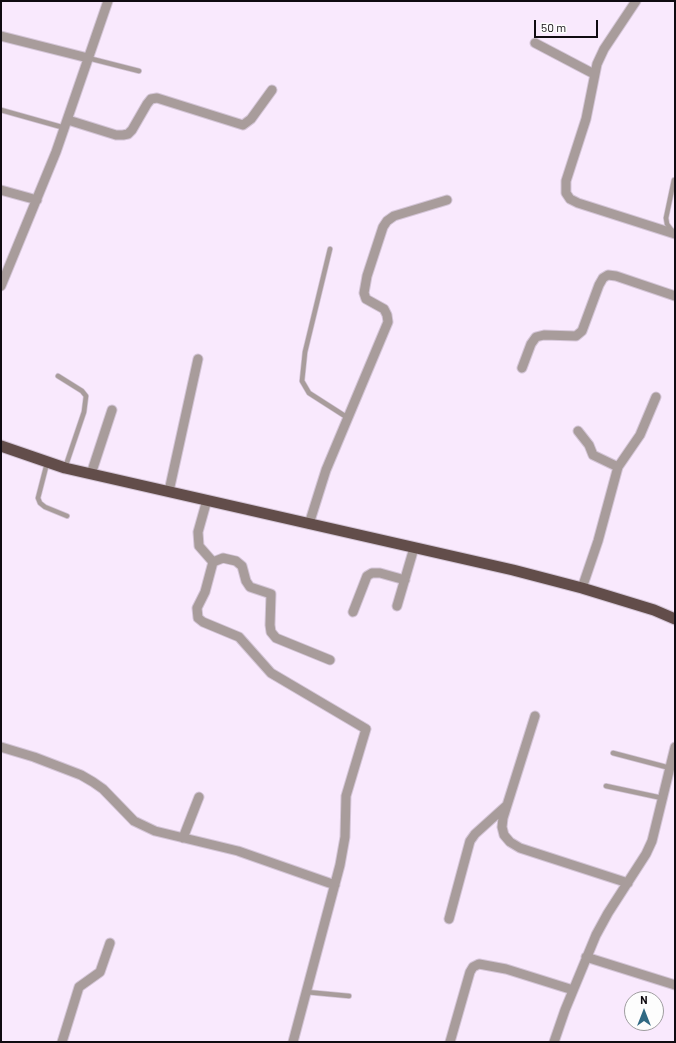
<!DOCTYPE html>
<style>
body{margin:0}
#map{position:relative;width:676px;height:1043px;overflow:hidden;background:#f9e9fd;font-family:Barlow,sans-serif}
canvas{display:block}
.frame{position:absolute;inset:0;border:2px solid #100b11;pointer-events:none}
.north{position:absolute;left:624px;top:991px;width:40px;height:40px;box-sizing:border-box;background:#fdfdfd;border:1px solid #9e9c9f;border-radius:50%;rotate:0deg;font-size:11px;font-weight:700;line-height:16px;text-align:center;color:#100b11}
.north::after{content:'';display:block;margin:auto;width:14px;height:18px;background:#306983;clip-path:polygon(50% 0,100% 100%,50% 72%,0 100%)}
.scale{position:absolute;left:534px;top:20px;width:64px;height:18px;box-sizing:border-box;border:2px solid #100b11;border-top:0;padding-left:5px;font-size:12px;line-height:14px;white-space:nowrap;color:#100b11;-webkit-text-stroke:3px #fdfdfd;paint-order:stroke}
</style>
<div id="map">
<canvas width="676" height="1043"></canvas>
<div class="frame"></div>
<div class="north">N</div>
<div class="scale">50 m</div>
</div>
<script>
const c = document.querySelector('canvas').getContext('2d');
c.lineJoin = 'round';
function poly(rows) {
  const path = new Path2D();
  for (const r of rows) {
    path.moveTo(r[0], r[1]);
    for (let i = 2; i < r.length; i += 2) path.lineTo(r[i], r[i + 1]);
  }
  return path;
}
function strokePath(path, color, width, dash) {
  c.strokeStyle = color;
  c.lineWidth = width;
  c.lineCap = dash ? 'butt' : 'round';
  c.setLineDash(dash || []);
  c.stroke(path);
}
const service = poly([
 [88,58,139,71],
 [1,110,65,128],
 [673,232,667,224,666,218,674,180],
 [330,249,305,352,302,381,309,393,348,418],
 [58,376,82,391,86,396,84,412,65,468],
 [47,463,38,498,40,503,45,507,67,516],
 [613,753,670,768],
 [606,786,662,798],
 [306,992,349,996]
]);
const minor = poly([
 [636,1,604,49,597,64,586,119,566,181,566,193,570,199,578,203,675,234],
 [1,36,88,58],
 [535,43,594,74],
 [68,120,116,135,123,135,128,134,132,130,147,104,151,99,157,98,243,125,251,119,272,90],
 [1,190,37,200],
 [1,286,56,152,108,1],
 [522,368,531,344,536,337,544,335,576,336,582,331,599,285,603,278,608,275,616,276,675,296],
 [578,431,589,445,593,455,618,467],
 [91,474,112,410],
 [169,491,198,359],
 [207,500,198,532,199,546,213,562,223,558,236,561,242,566,246,581,250,587,271,594,270,625,271,632,276,638,330,660],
 [309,524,326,470,388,322,387,315,384,309,366,299,364,293,367,276,383,227,387,221,394,216,447,200],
 [213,562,205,592,197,608,198,618,203,622,239,637,271,673,366,729,346,796,345,837,340,865,293,1042],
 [582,588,598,541,618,467,640,435,656,397],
 [397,606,414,548],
 [353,612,367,576,372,573,380,573,405,580],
 [535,716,503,818,502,827,504,835,510,842,520,848,628,883],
 [1,747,34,757,81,775,93,782,103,789,134,821,155,831,238,851,335,885],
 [183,838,199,797],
 [449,919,470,841,475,834,506,806],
 [586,957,675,985],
 [62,1042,79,987,100,972,110,943],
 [450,1042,470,972,473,967,479,964,506,969,573,990],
 [554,1042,565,1010,596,935,608,913,646,854,652,841,675,747]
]);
const trunk = poly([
 [1,446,65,468,513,570,582,588,654,610,675,619]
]);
strokePath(service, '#d4c5d7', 6);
strokePath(minor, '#d4c5d7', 11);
strokePath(trunk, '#d4c5d7', 13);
strokePath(service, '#a89c9b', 4.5);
strokePath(minor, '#a89c9b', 9);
strokePath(trunk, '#624d4a', 11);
</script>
